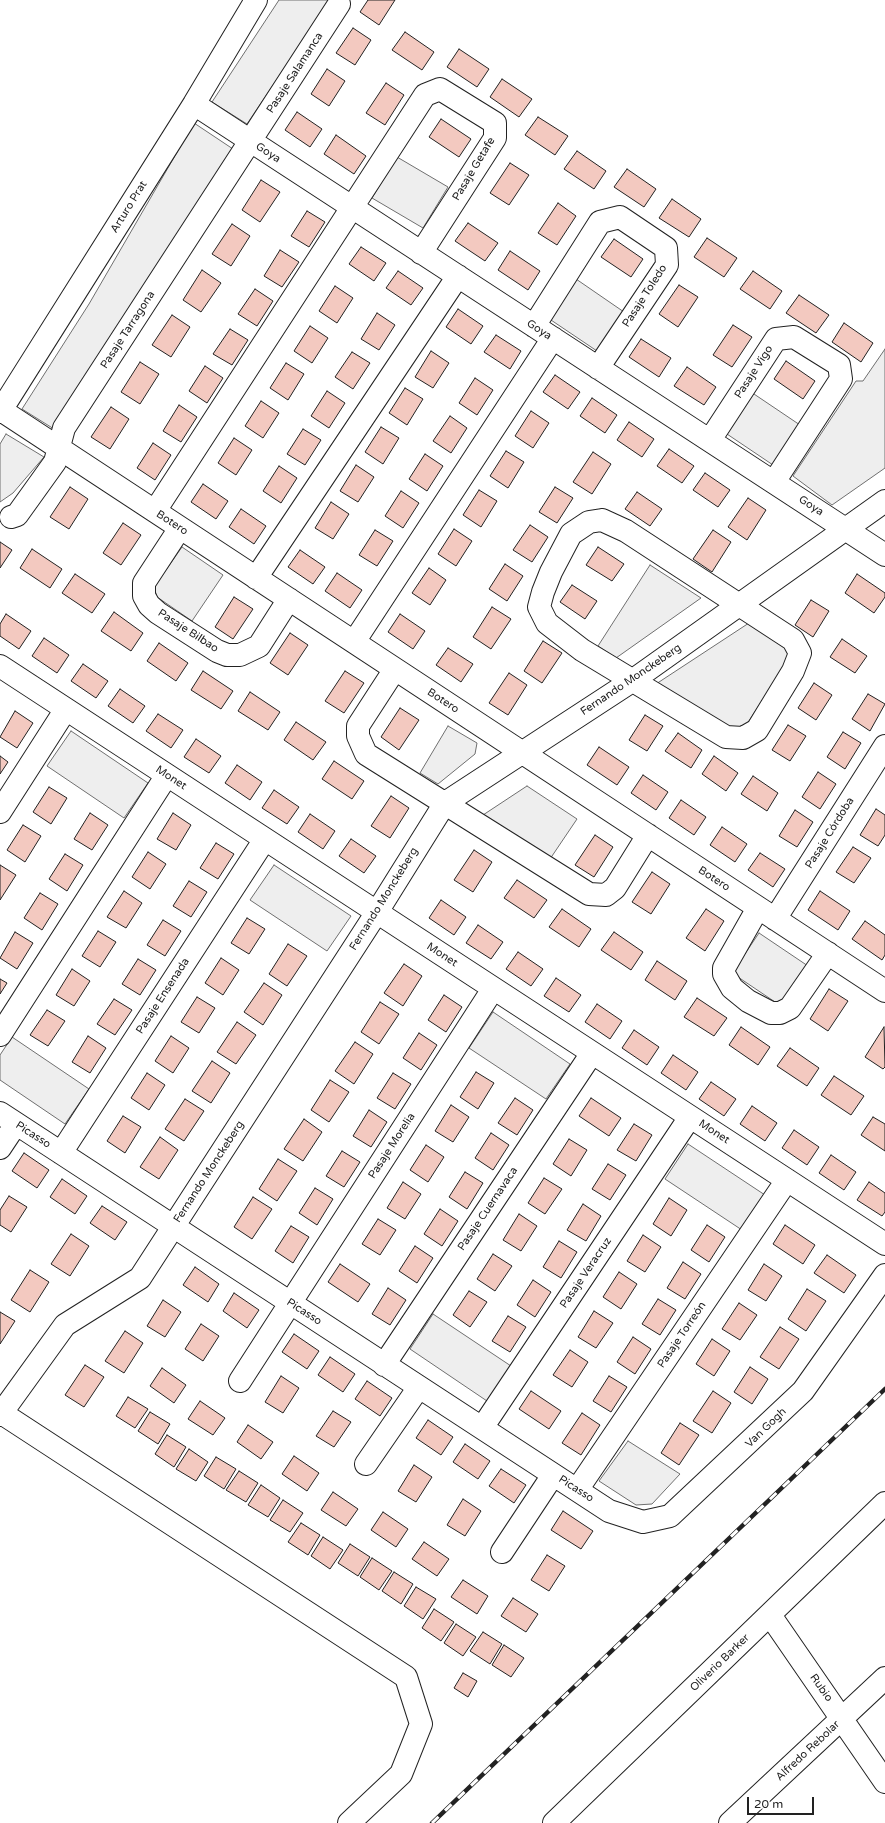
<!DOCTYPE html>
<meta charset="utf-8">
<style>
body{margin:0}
#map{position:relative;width:885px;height:1823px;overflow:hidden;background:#fff;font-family:"Varela Round",sans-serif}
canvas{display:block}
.scale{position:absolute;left:747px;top:1797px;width:67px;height:18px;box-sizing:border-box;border:2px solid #222;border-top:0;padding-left:5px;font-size:12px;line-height:14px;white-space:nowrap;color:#222;-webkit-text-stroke:3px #fff;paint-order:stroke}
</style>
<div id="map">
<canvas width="885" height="1823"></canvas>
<div class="scale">20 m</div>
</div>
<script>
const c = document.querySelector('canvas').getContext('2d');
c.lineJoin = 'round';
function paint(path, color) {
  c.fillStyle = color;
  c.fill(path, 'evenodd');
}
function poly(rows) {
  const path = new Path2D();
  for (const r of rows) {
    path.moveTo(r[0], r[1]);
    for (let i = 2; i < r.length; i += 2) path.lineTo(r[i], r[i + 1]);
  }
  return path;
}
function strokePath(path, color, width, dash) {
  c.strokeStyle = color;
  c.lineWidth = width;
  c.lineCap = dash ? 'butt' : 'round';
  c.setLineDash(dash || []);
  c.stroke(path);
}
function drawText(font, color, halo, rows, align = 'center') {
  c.font = font + ' "Varela Round",sans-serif';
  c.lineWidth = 3;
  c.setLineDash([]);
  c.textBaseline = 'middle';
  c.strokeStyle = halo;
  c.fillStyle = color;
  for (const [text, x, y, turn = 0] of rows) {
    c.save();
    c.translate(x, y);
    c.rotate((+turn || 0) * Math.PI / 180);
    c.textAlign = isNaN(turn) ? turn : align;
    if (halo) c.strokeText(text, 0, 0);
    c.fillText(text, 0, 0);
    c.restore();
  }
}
const green = poly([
 [279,0,330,0,247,124,212,102,279,0],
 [194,123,233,149,54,429,22,409,89,304,194,123],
 [397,157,448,187,423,228,372,198,397,157],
 [576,279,624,312,597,351,548,318,576,279],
 [885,349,885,468,832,505,793,476,856,381,863,381,885,349],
 [751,392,800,425,773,465,724,432,751,392],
 [6,434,44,457,13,493,0,502,0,444,6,434],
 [182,547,223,575,192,621,157,597,154,587,182,547],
 [650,565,701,598,616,658,598,646,650,565],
 [752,621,786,646,789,659,745,727,726,728,656,684,752,621],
 [448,726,477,743,475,754,438,784,420,773,448,726],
 [71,731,148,783,124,818,47,766,71,731],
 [527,786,577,819,550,859,483,815,527,786],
 [274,865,351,916,327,951,250,900,274,865],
 [759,933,808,966,781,1006,732,973,759,933],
 [493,1012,570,1064,546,1099,469,1048,493,1012],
 [12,1037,89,1089,65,1124,0,1080,0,1055,12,1037],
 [688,1144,765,1195,742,1230,665,1179,688,1144],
 [433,1314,511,1366,487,1401,410,1349,433,1314],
 [628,1441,680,1474,652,1504,636,1505,599,1481,628,1441]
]);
paint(green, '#eee');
strokePath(green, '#6f6f6f', 1);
const building = poly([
 [368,0,395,0,379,25,360,12,368,0],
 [353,28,371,40,355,65,336,53,353,28],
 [405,32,434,52,422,70,392,50,405,32],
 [459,49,489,69,477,87,447,67,459,49],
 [327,69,345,81,329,106,311,94,327,69],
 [502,79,532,99,519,117,490,97,502,79],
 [386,83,404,95,385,125,366,113,386,83],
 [297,112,322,129,310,147,285,130,297,112],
 [538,117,568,136,555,155,525,135,538,117],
 [441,119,471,139,459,157,429,137,441,119],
 [336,135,366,156,354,174,324,154,336,135],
 [577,151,606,171,594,189,564,169,577,151],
 [510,163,529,175,509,205,490,193,510,163],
 [627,169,656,189,644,207,614,187,627,169],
 [261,180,280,192,260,222,242,210,261,180],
 [672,199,701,219,689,237,659,218,672,199],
 [558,203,576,216,557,245,538,233,558,203],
 [307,211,325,222,309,247,291,236,307,211],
 [468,223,498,243,485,261,455,241,468,223],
 [232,224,250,236,231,266,212,254,232,224],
 [707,238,737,258,724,277,694,257,707,238],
 [614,239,643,259,631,277,601,257,614,239],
 [361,247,386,263,374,281,349,264,361,247],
 [280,250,299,262,282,287,264,276,280,250],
 [510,251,540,271,528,290,498,270,510,251],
 [202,270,221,283,201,312,183,300,202,270],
 [398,271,423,288,411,305,386,288,398,271],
 [753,271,782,291,770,309,740,289,753,271],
 [679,285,698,297,678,327,659,314,679,285],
 [335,286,353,298,337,323,319,311,335,286],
 [255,289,273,301,257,326,238,314,255,289],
 [799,295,829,315,816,333,786,313,799,295],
 [458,309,483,326,471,344,446,327,458,309],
 [377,313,395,325,379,350,361,339,377,313],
 [172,315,190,327,171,357,152,345,172,315],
 [844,323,873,343,861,362,832,342,844,323],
 [733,325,752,337,732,367,713,355,733,325],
 [310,326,328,338,312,363,294,351,310,326],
 [230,329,248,340,232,365,213,354,230,329],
 [496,335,521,351,510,369,484,352,496,335],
 [641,339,671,358,659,377,629,357,641,339],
 [431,351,449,363,433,388,415,377,431,351],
 [352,352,370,363,353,389,335,377,352,352],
 [786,361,815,381,803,399,774,379,786,361],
 [140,362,159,374,140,404,121,392,140,362],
 [286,363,304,374,288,400,270,388,286,363],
 [205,366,223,378,207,403,189,391,205,366],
 [687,367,716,387,704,405,674,386,687,367],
 [555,375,580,392,568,409,543,392,555,375],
 [475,378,493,390,477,415,459,403,475,378],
 [405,388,423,399,407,425,389,413,405,388],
 [327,391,345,403,329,428,311,416,327,391],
 [592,398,617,415,605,433,580,416,592,398],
 [261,401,279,413,263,438,245,426,261,401],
 [179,405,197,417,181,442,163,431,179,405],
 [111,407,129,419,110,449,91,437,111,407],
 [531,411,549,423,533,448,515,436,531,411],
 [450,416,467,428,451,453,433,441,450,416],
 [629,422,654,439,642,457,617,440,629,422],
 [381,427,399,438,383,464,365,452,381,427],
 [303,429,321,440,305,465,287,454,303,429],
 [234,438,252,450,236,475,218,463,234,438],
 [153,443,171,455,155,480,137,468,153,443],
 [669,449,694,466,682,483,657,466,669,449],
 [506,451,524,462,508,488,490,476,506,451],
 [593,452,611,464,592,494,573,482,593,452],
 [425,454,443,466,427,491,409,479,425,454],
 [356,465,374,477,358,502,340,491,356,465],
 [279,466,297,478,281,503,263,491,279,466],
 [705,473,730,490,718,507,693,490,705,473],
 [203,484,228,501,216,519,191,502,203,484],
 [70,487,88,499,69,529,50,517,70,487],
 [555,487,573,498,557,523,539,512,555,487],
 [479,490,497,501,481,527,463,515,479,490],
 [401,491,419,503,403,528,385,516,401,491],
 [637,492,662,509,650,526,625,509,637,492],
 [748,498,766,510,747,540,728,527,748,498],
 [331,502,349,514,333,539,315,528,331,502],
 [241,509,266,526,254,544,229,527,241,509],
 [123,523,141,535,121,565,103,553,123,523],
 [530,525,548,537,532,562,513,550,530,525],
 [454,529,472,541,456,566,438,554,454,529],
 [375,530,393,541,377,566,359,555,375,530],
 [713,530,731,542,712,572,693,559,713,530],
 [0,542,12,550,0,568,0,542],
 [598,547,624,564,612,581,586,565,598,547],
 [32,549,62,569,50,588,20,568,32,549],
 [300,550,325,567,313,584,288,567,300,550],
 [505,564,523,576,507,601,489,589,505,564],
 [429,568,446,580,430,605,412,593,429,568],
 [337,573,362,590,350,608,325,591,337,573],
 [75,574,105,594,92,613,62,593,75,574],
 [857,574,885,593,885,597,874,613,845,593,857,574],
 [572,585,597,601,585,619,560,602,572,585],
 [234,597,253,609,233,639,215,627,234,597],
 [811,600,829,611,813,637,795,625,811,600],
 [492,607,511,619,491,649,473,637,492,607],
 [114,612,143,633,131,651,101,631,114,612],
 [6,614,31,631,19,649,0,636,0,624,6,614],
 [400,614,425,631,413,649,388,632,400,614],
 [290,633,308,645,288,675,270,663,290,633],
 [44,638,69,655,57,673,32,656,44,638],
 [842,639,867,656,855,673,830,657,842,639],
 [543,641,562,653,542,683,524,671,543,641],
 [159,643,188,663,176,681,147,661,159,643],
 [448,648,473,664,461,682,436,665,448,648],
 [83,664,108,681,96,698,71,681,83,664],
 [203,671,233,691,221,709,191,690,203,671],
 [345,671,364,683,344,713,325,701,345,671],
 [509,673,527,685,508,715,489,703,509,673],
 [814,683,832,695,816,720,798,708,814,683],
 [120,689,145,706,133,723,108,706,120,689],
 [250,692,280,712,268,730,238,711,250,692],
 [868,694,885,704,870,731,852,719,868,694],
 [400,708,419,720,399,750,381,737,400,708],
 [15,711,33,723,17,748,0,737,15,711],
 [158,714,183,730,171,748,146,731,158,714],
 [645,715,663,726,647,751,629,740,645,715],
 [296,722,326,742,313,760,284,740,296,722],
 [788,725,806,736,790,761,772,750,788,725],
 [843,732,861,743,845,769,827,757,843,732],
 [678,733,702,750,691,768,665,751,678,733],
 [196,739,221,756,209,773,184,757,196,739],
 [599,747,629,767,617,785,587,765,599,747],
 [0,756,8,762,0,774,0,756],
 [714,756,738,773,726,791,702,774,714,756],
 [334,761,364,781,352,799,322,779,334,761],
 [237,765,262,782,250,800,225,783,237,765],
 [818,772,836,784,820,809,802,797,818,772],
 [643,775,668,792,656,810,631,793,643,775],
 [753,776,778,793,767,811,741,794,753,776],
 [49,787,67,798,51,824,33,812,49,787],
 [274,790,299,807,287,824,262,808,274,790],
 [391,796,409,808,390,838,371,826,391,796],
 [681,800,706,817,694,835,669,818,681,800],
 [876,809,885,815,885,835,878,846,860,835,876,809],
 [795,810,813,822,797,847,779,836,795,810],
 [90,813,108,825,92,850,74,839,90,813],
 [173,813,191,825,176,850,157,839,173,813],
 [310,814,335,831,323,849,298,832,310,814],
 [23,825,41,836,25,862,7,850,23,825],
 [722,827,747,844,735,862,710,845,722,827],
 [595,835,613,847,594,877,575,865,595,835],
 [351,839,376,856,364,873,339,856,351,839],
 [216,843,234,854,218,879,200,868,216,843],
 [853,847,871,858,854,883,836,872,853,847],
 [474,850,492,862,473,892,454,880,474,850],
 [148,852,166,864,150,889,132,877,148,852],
 [760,853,785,869,773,887,748,870,760,853],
 [65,854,83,865,67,891,49,879,65,854],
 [0,865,16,875,0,900,0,865],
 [652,872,670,884,651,914,632,902,652,872],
 [517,880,547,900,534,918,504,898,517,880],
 [189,881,207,892,191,917,173,906,189,881],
 [124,891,142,903,126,928,107,917,124,891],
 [820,891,850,911,838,930,808,910,820,891],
 [40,893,58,904,42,930,24,918,40,893],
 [441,900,466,917,454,935,429,918,441,900],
 [562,909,591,929,579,947,549,927,562,909],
 [706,909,724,921,705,951,686,938,706,909],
 [247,918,265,929,249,954,231,943,247,918],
 [163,920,181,931,165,956,147,945,163,920],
 [865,921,885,935,885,955,882,960,852,939,865,921],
 [478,925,503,942,491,959,466,943,478,925],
 [98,931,116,942,100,967,82,956,98,931],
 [15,932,33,943,17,969,0,958,15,932],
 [614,932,643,952,631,970,601,950,614,932],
 [288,944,307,956,287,986,269,974,288,944],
 [518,952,543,969,531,986,506,969,518,952],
 [221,958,239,970,223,995,205,983,221,958],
 [138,959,156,970,140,995,122,984,138,959],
 [657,961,687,981,675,1000,645,980,657,961],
 [404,964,422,976,403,1006,384,993,404,964],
 [72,969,90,981,74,1006,56,995,72,969],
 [556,978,581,995,569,1012,544,996,556,978],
 [0,979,7,983,0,994,0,979],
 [264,983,282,995,263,1025,244,1012,264,983],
 [829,989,848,1001,828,1031,810,1019,829,989],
 [444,995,462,1007,446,1032,428,1020,444,995],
 [197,997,215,1008,199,1033,181,1022,197,997],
 [697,998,727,1018,714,1036,684,1017,697,998],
 [114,999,132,1010,115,1035,97,1024,114,999],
 [380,1002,399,1014,379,1044,361,1032,380,1002],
 [597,1004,622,1021,610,1039,585,1022,597,1004],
 [47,1010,65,1021,48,1046,30,1035,47,1010],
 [237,1022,256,1035,236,1064,217,1052,237,1022],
 [741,1027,770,1047,758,1065,729,1045,741,1027],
 [884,1027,885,1067,883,1069,865,1057,884,1027],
 [634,1030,659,1047,647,1065,622,1048,634,1030],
 [419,1033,437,1045,421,1070,403,1058,419,1033],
 [88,1036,106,1048,90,1073,72,1062,88,1036],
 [171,1036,189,1048,173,1073,155,1061,171,1036],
 [355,1042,373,1054,354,1084,335,1071,355,1042],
 [790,1048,819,1068,807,1086,777,1066,790,1048],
 [673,1055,698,1072,686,1090,661,1073,673,1055],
 [212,1061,230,1073,211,1103,192,1091,212,1061],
 [476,1072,494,1083,478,1109,460,1097,476,1072],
 [147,1073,165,1085,149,1110,131,1098,147,1073],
 [393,1073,411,1084,395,1109,377,1098,393,1073],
 [834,1076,864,1096,851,1115,821,1095,834,1076],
 [330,1080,349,1092,329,1122,311,1110,330,1080],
 [711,1082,736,1099,724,1116,699,1099,711,1082],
 [515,1098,533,1110,517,1135,498,1123,515,1098],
 [591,1098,621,1118,609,1136,579,1116,591,1098],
 [185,1099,204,1111,184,1141,165,1129,185,1099],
 [451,1105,469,1117,453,1142,435,1131,451,1105],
 [752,1106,777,1123,765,1141,740,1124,752,1106],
 [369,1110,387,1122,371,1147,353,1136,369,1110],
 [123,1116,141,1127,125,1153,107,1141,123,1116],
 [873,1117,885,1124,885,1151,861,1135,873,1117],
 [304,1119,322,1132,303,1161,284,1149,304,1119],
 [634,1124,652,1135,636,1161,617,1150,634,1124],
 [794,1130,819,1147,807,1165,782,1148,794,1130],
 [491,1133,509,1145,493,1170,475,1158,491,1133],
 [160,1137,178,1150,159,1179,140,1167,160,1137],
 [569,1139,587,1150,571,1176,553,1164,569,1139],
 [426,1145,444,1157,428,1182,410,1170,426,1145],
 [342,1151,360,1162,344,1187,326,1176,342,1151],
 [24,1153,49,1170,37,1188,12,1171,24,1153],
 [831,1155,856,1172,844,1190,819,1173,831,1155],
 [278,1159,297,1171,277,1201,259,1189,278,1159],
 [608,1164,626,1175,610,1200,592,1189,608,1164],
 [465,1172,483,1183,467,1209,449,1197,465,1172],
 [544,1178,562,1189,545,1214,528,1203,544,1178],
 [62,1179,87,1196,75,1214,50,1197,62,1179],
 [403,1182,421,1194,405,1219,387,1208,403,1182],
 [869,1182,885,1193,885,1212,882,1216,857,1200,869,1182],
 [315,1188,333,1199,317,1225,299,1213,315,1188],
 [9,1196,27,1207,11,1232,0,1225,0,1210,9,1196],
 [253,1197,272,1209,252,1239,234,1227,253,1197],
 [669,1198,687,1210,671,1236,653,1224,669,1198],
 [583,1204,601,1216,586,1241,567,1230,583,1204],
 [102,1206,127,1222,115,1240,90,1223,102,1206],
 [440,1209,458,1221,442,1246,424,1234,440,1209],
 [519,1214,537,1226,521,1251,503,1240,519,1214],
 [378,1219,396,1230,380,1255,362,1244,378,1219],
 [707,1225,725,1237,709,1262,691,1250,707,1225],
 [785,1225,815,1245,803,1264,773,1244,785,1225],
 [291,1226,309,1237,293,1263,275,1251,291,1226],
 [71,1234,89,1246,70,1276,51,1264,71,1234],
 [643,1235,661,1247,645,1272,627,1261,643,1235],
 [559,1241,577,1252,561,1278,543,1267,559,1241],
 [415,1246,433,1258,417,1283,399,1271,415,1246],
 [493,1254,512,1266,495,1291,477,1279,493,1254],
 [827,1255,856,1275,844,1293,814,1273,827,1255],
 [683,1262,701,1274,685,1299,667,1288,683,1262],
 [340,1264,370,1284,358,1302,328,1282,340,1264],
 [764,1264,782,1276,766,1301,748,1290,764,1264],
 [195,1267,219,1284,208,1302,183,1285,195,1267],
 [30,1270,49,1282,30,1312,11,1300,30,1270],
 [619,1272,637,1284,621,1309,603,1297,619,1272],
 [533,1280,551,1292,535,1317,517,1305,533,1280],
 [388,1288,406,1300,390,1325,372,1314,388,1288],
 [807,1289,826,1301,806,1331,788,1319,807,1289],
 [469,1291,487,1302,470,1327,453,1315,469,1291],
 [234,1293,259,1310,247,1328,223,1311,234,1293],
 [658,1299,676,1310,660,1335,642,1324,658,1299],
 [163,1300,181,1312,165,1337,147,1326,163,1300],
 [739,1303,757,1315,740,1340,722,1329,739,1303],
 [594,1311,613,1323,596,1348,578,1337,594,1311],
 [0,1312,15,1321,0,1344,0,1312],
 [508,1316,526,1327,510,1352,492,1341,508,1316],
 [201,1324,219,1336,203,1361,185,1349,201,1324],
 [780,1327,799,1339,779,1369,760,1357,780,1327],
 [125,1331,143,1343,124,1373,105,1361,125,1331],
 [294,1334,319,1351,307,1369,282,1352,294,1334],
 [633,1337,651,1349,635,1374,617,1362,633,1337],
 [712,1339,730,1351,714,1376,696,1364,712,1339],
 [570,1350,588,1362,572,1387,553,1375,570,1350],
 [330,1357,355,1374,343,1392,318,1375,330,1357],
 [85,1365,104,1377,84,1407,65,1395,85,1365],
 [750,1367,768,1379,752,1404,734,1392,750,1367],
 [162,1368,186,1385,174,1403,150,1386,162,1368],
 [281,1376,299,1388,283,1413,265,1402,281,1376],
 [609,1376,627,1387,611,1412,593,1401,609,1376],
 [367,1381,392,1398,380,1416,355,1399,367,1381],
 [531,1391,561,1411,549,1429,519,1409,531,1391],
 [713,1391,731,1403,712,1433,693,1421,713,1391],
 [128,1397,148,1409,135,1428,116,1416,128,1397],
 [200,1401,225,1418,213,1435,188,1419,200,1401],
 [333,1411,351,1422,334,1447,316,1436,333,1411],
 [150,1412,170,1424,158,1444,138,1431,150,1412],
 [582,1413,600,1425,581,1455,562,1443,582,1413],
 [428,1420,453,1437,441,1455,416,1438,428,1420],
 [680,1423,699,1435,679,1465,661,1453,680,1423],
 [248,1425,273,1442,261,1459,237,1442,248,1425],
 [167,1435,186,1447,174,1467,155,1454,167,1435],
 [465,1444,490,1461,478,1479,453,1462,465,1444],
 [189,1449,208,1462,196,1481,176,1469,189,1449],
 [294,1456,319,1473,307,1491,282,1474,294,1456],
 [216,1457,236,1469,224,1489,204,1476,216,1457],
 [414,1465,432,1477,416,1502,398,1491,414,1465],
 [501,1469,526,1485,514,1503,489,1486,501,1469],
 [239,1471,258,1483,246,1502,226,1490,239,1471],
 [261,1485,280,1498,268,1517,248,1505,261,1485],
 [333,1492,358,1509,346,1526,321,1510,333,1492],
 [463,1499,481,1511,465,1536,447,1525,463,1499],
 [283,1500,303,1513,290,1532,270,1520,283,1500],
 [563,1511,593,1531,581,1549,551,1530,563,1511],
 [383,1512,408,1529,396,1547,371,1530,383,1512],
 [301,1523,320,1535,308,1555,288,1542,301,1523],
 [323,1537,343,1550,330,1569,311,1556,323,1537],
 [424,1542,449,1559,437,1576,412,1559,424,1542],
 [350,1544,370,1557,358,1576,338,1563,350,1544],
 [547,1555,565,1566,549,1591,531,1580,547,1555],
 [372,1558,392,1571,379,1590,360,1577,372,1558],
 [394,1572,413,1584,401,1604,382,1591,394,1572],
 [463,1580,488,1596,477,1614,451,1597,463,1580],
 [416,1587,436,1599,423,1619,404,1606,416,1587],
 [513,1598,538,1614,526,1632,501,1616,513,1598],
 [434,1609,454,1622,441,1641,422,1628,434,1609],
 [456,1624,476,1637,463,1656,444,1643,456,1624],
 [483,1632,502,1644,490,1664,470,1651,483,1632],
 [504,1645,524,1658,511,1677,492,1665,504,1645],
 [463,1673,477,1681,468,1697,454,1688,463,1673]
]);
paint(building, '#f3c9c0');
strokePath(building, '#222', 1);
const minor = poly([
 [194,104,885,555],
 [534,326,600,222,620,217,666,248,667,265,598,368],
 [1,410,885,991],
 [0,412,194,104,256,0],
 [710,440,776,339,794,337,839,365,841,379,774,482],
 [155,511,425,95,440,89,495,123,495,138,421,253],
 [11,517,17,515,55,462,64,428,339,4],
 [602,520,626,531,793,640,800,653,793,671,757,730,743,738,726,737,582,650,547,623,539,607,543,592,551,572,571,534,589,522,602,520],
 [180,528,144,583,144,596,149,605,158,613,217,651,227,655,240,655,259,646,289,599],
 [256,578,458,276],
 [354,642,553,338],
 [0,666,885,1244],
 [395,669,358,726,358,736,366,754,589,894,606,895,615,888,648,835],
 [0,812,66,709],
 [758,908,724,968,724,974,732,988,748,1001,771,1013,780,1013,790,1008,828,953],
 [775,919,885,746],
 [0,1035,167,775],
 [0,1113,609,1511,643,1522,670,1516,803,1391,885,1275],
 [0,1148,16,1124],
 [61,1153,265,839],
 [384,1365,592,1053],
 [240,1381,493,989],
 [0,1412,406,1677,421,1724,401,1774,349,1823],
 [0,1415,65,1325,140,1278,377,912,445,803,632,681,885,501],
 [482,1428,690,1117],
 [366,1464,419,1387],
 [577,1490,787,1180],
 [502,1552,553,1475],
 [770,1615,885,1782],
 [554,1823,885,1503],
 [730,1823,885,1678]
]);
strokePath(minor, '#222', 24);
strokePath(minor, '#fff', 22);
const rail = poly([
 [432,1823,885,1389]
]);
strokePath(rail, '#222', 4.5);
strokePath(rail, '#fff', 3, [9]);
drawText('11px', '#222', '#fff', [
 ["Pasaje Salamanca",295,73,-57],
 ["Goya",268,153,33],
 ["Pasaje Getafe",474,169,-59],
 ["Arturo Prat",129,207,-58],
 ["Pasaje Toledo",645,296,-57],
 ["Pasaje Tarragona",128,330,-57],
 ["Goya",539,330,33],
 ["Pasaje Vigo",754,372,-57],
 ["Goya",811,506,33],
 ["Botero",172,523,33],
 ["Pasaje Bilbao",188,631,33],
 ["Fernando Monckeberg",631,680,-34],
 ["Botero",443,701,33],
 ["Monet",171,778,33],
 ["Pasaje Córdoba",830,833,-58],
 ["Botero",714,879,33],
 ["Fernando Monckeberg",384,899,-58],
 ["Monet",442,955,33],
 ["Pasaje Ensenada",163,996,-57],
 ["Monet",714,1132,33],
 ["Picasso",33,1135,33],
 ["Pasaje Morelia",392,1146,-57],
 ["Fernando Monckeberg",209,1172,-57],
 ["Pasaje Cuernavaca",488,1209,-56],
 ["Pasaje Veracruz",586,1273,-56],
 ["Picasso",304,1312,33],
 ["Pasaje Torreón",682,1335,-56],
 ["Van Gogh",766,1428,-44],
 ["Picasso",576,1489,33],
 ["Oliverio Barker",720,1663,-44],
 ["Rubio",821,1688,55],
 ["Alfredo Rebolar",808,1751,-43]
]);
</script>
